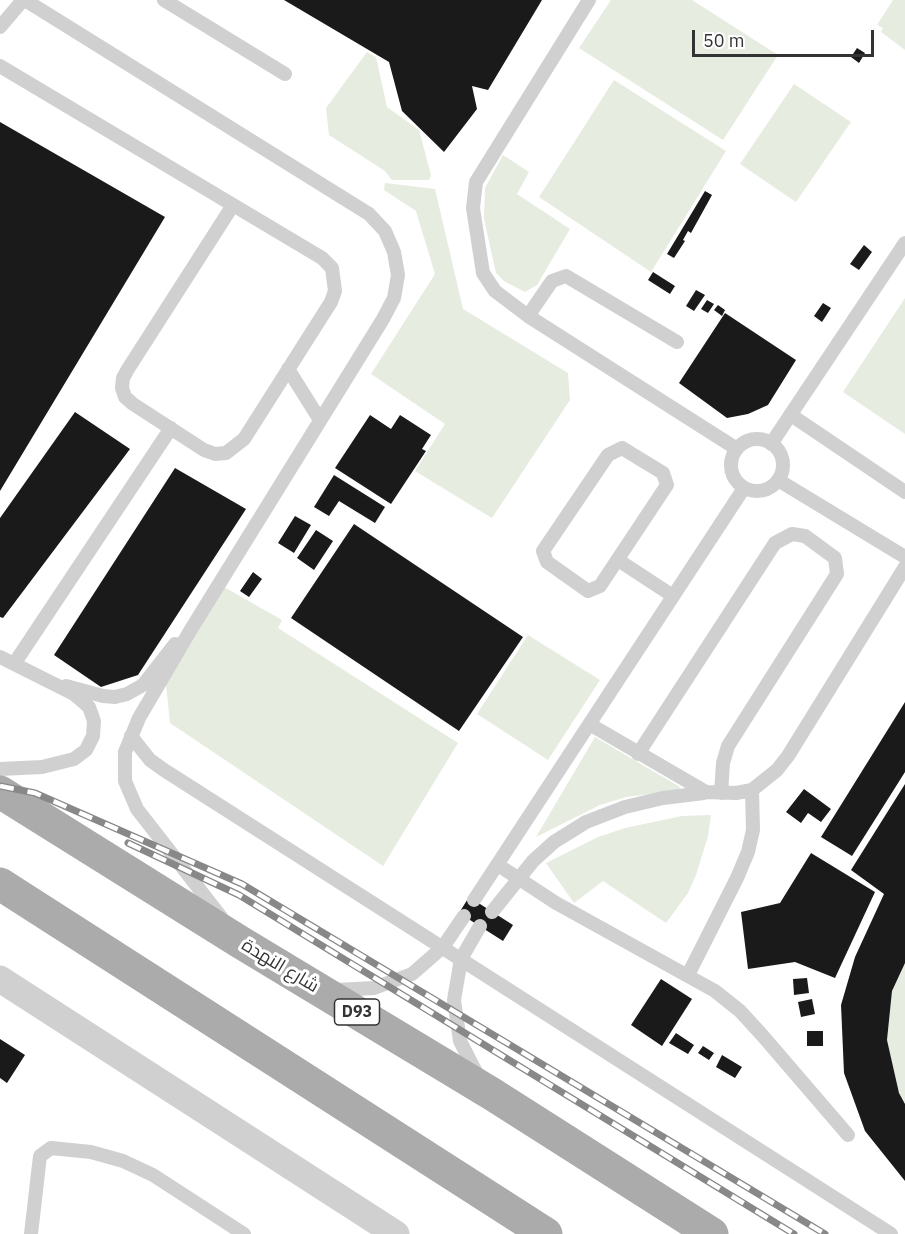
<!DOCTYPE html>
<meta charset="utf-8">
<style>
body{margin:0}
#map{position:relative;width:905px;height:1234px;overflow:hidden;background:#fff;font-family:"IBM Plex Sans",sans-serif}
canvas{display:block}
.scale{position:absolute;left:692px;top:30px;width:182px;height:27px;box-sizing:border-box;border:3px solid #333;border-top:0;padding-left:8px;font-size:18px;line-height:21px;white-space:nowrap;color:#333;-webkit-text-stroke:4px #fff;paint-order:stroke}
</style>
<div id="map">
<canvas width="905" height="1234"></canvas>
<div class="scale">50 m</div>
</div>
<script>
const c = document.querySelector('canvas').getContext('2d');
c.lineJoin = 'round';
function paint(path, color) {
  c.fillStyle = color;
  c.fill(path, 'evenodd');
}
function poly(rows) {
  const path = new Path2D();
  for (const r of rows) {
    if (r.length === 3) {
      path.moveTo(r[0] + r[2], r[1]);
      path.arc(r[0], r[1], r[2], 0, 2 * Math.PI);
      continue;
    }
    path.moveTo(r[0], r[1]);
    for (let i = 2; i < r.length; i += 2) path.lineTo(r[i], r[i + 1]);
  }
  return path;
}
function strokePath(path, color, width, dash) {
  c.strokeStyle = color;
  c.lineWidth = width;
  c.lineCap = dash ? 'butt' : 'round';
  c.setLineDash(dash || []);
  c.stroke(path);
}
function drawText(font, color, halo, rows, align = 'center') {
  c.font = font + ' "IBM Plex Sans",Cairo,sans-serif';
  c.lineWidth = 6;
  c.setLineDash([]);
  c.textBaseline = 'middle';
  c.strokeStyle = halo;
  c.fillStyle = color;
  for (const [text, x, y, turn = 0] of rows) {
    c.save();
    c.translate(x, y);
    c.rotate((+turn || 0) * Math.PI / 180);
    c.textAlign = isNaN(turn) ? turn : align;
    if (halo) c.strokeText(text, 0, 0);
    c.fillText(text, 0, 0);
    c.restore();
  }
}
paint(poly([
 [611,0,692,0,778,55,723,140,579,48],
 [893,0,905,0,905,50,881,32,883,28,877,25],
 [367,52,376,57,387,107,419,130,431,175,429,180,392,180,385,171,329,135,326,108],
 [614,80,726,151,651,272,539,197],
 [794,84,851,122,796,202,740,164],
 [503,155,529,172,517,194,570,229,537,285,525,292,504,281,496,273,484,219,485,188],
 [385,183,435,189,463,309,568,373,570,400,492,518,415,471,445,424,371,374,435,274,416,211,384,190],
 [905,298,905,434,843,392],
 [224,587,282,620,278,628,458,743,383,866,170,723,166,684],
 [528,635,600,680,548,760,477,714],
 [595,737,680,787,679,791,626,797,600,805,536,837],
 [711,815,708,836,696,875,688,893,666,923,603,881,574,903,546,863,598,837,625,828,682,816],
 [905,963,905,1103,899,1093,887,1040,892,991]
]), '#e6ecdf');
paint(poly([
 [284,0,542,0,488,90,472,86,477,109,444,152,402,111,389,62],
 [857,48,865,53,859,63,851,57],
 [0,122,165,217,0,491],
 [705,191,712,195,691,233,688,231,683,240,685,241,674,258,667,254],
 [864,245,872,252,859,270,850,264],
 [653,272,675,286,670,294,648,280],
 [696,290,705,295,694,311,686,306],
 [707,300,714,304,708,313,701,309],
 [823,303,831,308,822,322,814,316],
 [718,305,725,310,722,316,714,310],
 [725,313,796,360,768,405,748,414,727,418,679,383],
 [75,412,130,449,3,618,0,617,0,518],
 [370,415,391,429,400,415,431,435,422,449,426,451,391,504,335,468],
 [175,468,246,509,138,675,101,687,54,655],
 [334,475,385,507,375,523,339,501,329,516,314,507],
 [295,516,311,525,294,553,278,543],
 [354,524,523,637,459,731,291,618],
 [316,530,333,541,314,570,297,558],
 [253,572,262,579,249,597,240,591],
 [905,702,905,772,852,856,821,837],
 [905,784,905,963,892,991,887,1040,899,1093,905,1104,905,1181,865,1131,844,1073,841,1005,855,957,884,894,851,870],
 [804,789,831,809,821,822,808,813,801,823,786,812],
 [811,853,875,892,835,978,795,962,748,969,741,912,780,903],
 [469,897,513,925,503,941,459,913],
 [807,978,809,993,794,995,793,979],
 [661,979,692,999,662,1046,631,1025],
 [812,999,815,1014,801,1017,798,1002],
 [807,1031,823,1031,823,1046,807,1046],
 [676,1033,694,1045,688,1054,669,1043],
 [0,1039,25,1055,7,1083,0,1078],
 [703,1046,714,1053,709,1060,698,1053],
 [722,1055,742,1067,735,1078,716,1067]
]), '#1a1a1a');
strokePath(poly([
 [25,0,369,214,385,231,394,252,398,275,394,298,383,319,190,631,139,718,125,752,125,781,137,809,221,917],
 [164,0,285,74],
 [589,0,476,182,473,208,483,273,495,291,528,316,737,449],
 [0,27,23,0],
 [0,66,322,258,332,268,335,291,331,302,244,439,226,453,215,454,204,450,133,404,125,397,122,388,123,378,128,369,233,205],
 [528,316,552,281,566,276,677,342],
 [288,369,320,420],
 [791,415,905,492],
 [757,465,26],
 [771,444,905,243],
 [622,448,663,473,667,485,600,586,588,591,547,562,543,551,608,455,622,448],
 [778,480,905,557],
 [618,560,673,596],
 [0,657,74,694,89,707,94,721,93,736,86,750,74,759,42,767,0,769],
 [14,664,171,428],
 [66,686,103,696,115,697,127,694,143,685,175,644],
 [591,725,706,792,736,793,752,790,777,770,788,756,905,567],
 [131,736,150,760,164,770,891,1234],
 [638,754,775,543,792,534,805,536,835,558,837,574,728,746,723,763,721,793],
 [498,865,556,903,715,991,740,1011,762,1035,848,1135],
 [474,900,744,488],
 [492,912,533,861,554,842,586,822,625,807,663,798,704,793],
 [688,975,737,878,748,852,753,830,752,790],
 [336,990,374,988,412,974,443,947,464,916],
 [478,1076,460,1041,454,1000,461,959,480,926],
 [31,1234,40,1156,51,1148,91,1152,123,1161,153,1175,244,1234]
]), '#d0d0d0', 14);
strokePath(poly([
 [0,979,396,1234]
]), '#d0d0d0', 27);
strokePath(poly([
 [0,792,240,942,492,1094,712,1234],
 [0,884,546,1234]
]), '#ababab', 33);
const rail = poly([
 [0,786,35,793,242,884,825,1234],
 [128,843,239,895,794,1234]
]);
strokePath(rail, '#888', 7);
strokePath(rail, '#fff', 4.5, [14]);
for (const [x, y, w] of [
 [357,1012,45]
]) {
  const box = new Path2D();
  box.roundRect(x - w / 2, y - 13, w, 26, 4.5);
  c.fillStyle = '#fff';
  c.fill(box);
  strokePath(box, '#333', 1.5);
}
drawText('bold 16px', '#333', null, [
 ["D93",357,1012]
]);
drawText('18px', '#333', '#fff', [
 ["شارع النهدة",280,966,31]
]);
</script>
